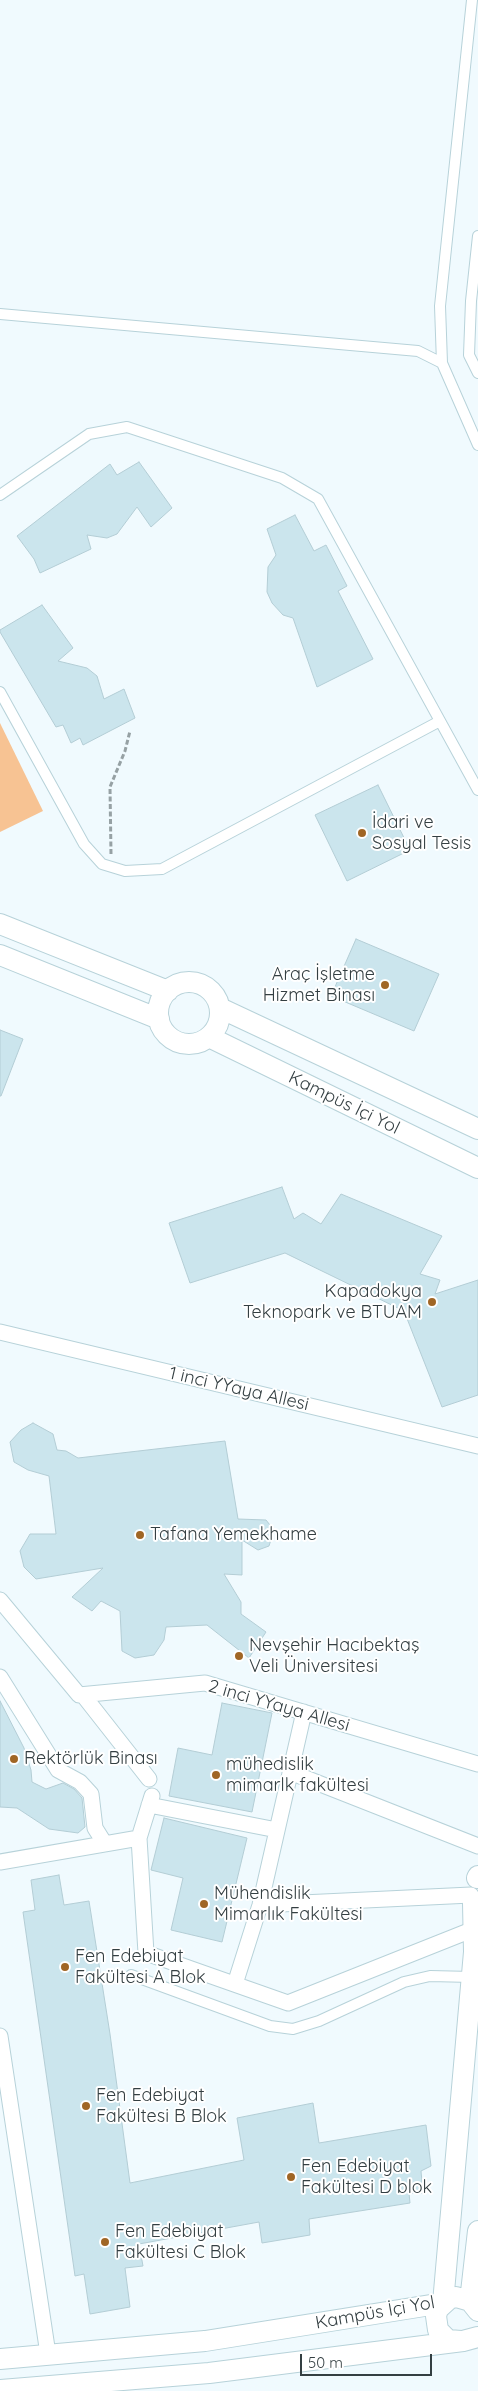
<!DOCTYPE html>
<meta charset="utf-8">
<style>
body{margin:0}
#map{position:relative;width:478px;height:2391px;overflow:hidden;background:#f0fafe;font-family:Quicksand,sans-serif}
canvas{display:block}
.scale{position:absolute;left:300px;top:2354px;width:132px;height:22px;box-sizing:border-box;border:2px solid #343f42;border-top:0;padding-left:6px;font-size:15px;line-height:18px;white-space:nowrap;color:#343f42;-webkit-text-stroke:4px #fff;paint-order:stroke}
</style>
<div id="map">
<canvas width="478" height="2391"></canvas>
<div class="scale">50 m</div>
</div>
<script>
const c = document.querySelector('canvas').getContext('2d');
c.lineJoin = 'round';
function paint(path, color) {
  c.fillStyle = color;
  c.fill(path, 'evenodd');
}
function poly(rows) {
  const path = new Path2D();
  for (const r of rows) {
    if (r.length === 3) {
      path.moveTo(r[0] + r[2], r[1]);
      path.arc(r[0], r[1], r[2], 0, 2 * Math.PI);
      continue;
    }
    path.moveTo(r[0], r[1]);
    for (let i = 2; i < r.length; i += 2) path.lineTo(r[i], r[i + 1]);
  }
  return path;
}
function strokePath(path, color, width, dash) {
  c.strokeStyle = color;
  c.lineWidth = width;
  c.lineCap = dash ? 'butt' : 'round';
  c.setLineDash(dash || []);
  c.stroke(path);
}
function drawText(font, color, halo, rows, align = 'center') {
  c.font = font + ' Quicksand,sans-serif';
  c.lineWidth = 4;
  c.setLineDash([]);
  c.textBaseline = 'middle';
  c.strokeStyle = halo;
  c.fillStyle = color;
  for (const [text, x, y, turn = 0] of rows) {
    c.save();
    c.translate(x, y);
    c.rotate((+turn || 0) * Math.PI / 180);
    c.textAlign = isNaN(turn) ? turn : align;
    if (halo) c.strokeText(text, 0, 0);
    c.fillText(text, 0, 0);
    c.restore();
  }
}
paint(poly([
 [0,723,43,811,0,832]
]), '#f7c393');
const building = poly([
 [139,462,172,508,151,527,137,507,117,534,107,538,87,535,91,549,40,573,34,559,17,536,110,464,117,475,139,462],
 [295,515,314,551,326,545,347,586,338,591,373,659,317,687,293,618,283,615,272,603,267,592,268,567,276,555,267,529,295,515],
 [42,605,73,648,58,661,87,668,97,676,104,699,124,689,135,718,83,745,80,738,71,743,63,725,56,727,0,632,0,630,42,605],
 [378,785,410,850,347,881,315,815,378,785],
 [356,939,439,974,414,1031,331,996,356,939],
 [0,1030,23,1039,1,1096,0,1096,0,1030],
 [282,1187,294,1219,303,1213,321,1224,341,1194,442,1236,420,1274,440,1280,435,1294,478,1280,478,1395,442,1407,404,1311,285,1253,190,1283,169,1223,282,1187],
 [33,1423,53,1434,57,1450,66,1451,78,1458,225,1441,238,1519,266,1520,274,1530,269,1546,258,1550,242,1540,242,1575,224,1574,241,1602,241,1614,266,1632,249,1658,207,1625,166,1627,164,1640,154,1655,135,1658,122,1651,120,1611,101,1601,92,1611,72,1597,103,1568,36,1579,24,1567,20,1551,30,1534,56,1534,49,1476,28,1470,14,1462,10,1442,21,1430,33,1423],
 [0,1701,24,1748,31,1770,32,1782,46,1789,63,1783,74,1789,82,1798,85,1827,78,1833,49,1829,17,1808,0,1807,0,1701],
 [222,1703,272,1713,252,1812,169,1796,178,1748,212,1755,222,1703],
 [164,1818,247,1838,222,1942,171,1930,183,1878,151,1870,164,1818],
 [59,1875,64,1905,89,1901,110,2034,130,2183,244,2160,237,2118,313,2103,319,2143,426,2125,431,2166,421,2171,423,2193,409,2193,410,2203,309,2219,310,2235,262,2243,259,2222,139,2244,143,2266,125,2268,130,2307,90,2314,84,2274,75,2276,23,1912,35,1910,31,1880,59,1875]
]);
paint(building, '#cbe5ed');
strokePath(building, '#b3cdd5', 1);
const service = poly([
 [478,236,471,301,469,355,478,373],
 [0,314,418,351,442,363,478,445],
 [442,363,440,306,472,0],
 [0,495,89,434,127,427,282,478,318,499,478,790],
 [0,692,84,844,102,864,125,871,162,869,440,721],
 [131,1975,270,2026,293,2029,319,2021,404,1982,430,1976,472,1977]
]);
const pedestrian = poly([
 [0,1332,478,1446],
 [0,1600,79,1695,205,1683,478,1764],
 [0,1677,58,1770,80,1782,91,1794,95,1828,105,1844],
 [83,1695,149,1779],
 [290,1772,478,1846],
 [149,1805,277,1830],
 [139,1838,152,1796],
 [0,1862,139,1838,146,1953,288,2003,474,1929],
 [260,1905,471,1895],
 [235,1984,260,1905,304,1712],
 [0,2036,48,2354]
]);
const minor = poly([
 [0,924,168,991],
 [0,955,159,1019],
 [189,1013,31],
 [220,1008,478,1129],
 [209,1037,478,1168],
 [477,1878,478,1876],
 [478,2231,470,2301,478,2299],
 [461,2341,448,2340,438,2330,436,2316,438,2309,449,2299,456,2297,470,2301,478,2311],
 [0,2359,205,2341,443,2303,474,1952,473,1903],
 [0,2390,209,2373,463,2341,478,2337]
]);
strokePath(service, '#b7d2d9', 12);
strokePath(pedestrian, '#b7d2d9', 17);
strokePath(minor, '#b7d2d9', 22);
strokePath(poly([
 [111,854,110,787,125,751,130,731]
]), '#96a1a4', 3, [5, 2.5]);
strokePath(service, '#fff', 10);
strokePath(pedestrian, '#fff', 15);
strokePath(minor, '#fff', 20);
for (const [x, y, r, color] of [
 [362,833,5,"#a06625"],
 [385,985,5,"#a06625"],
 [432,1302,5,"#a06625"],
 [140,1535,5,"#a06625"],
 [239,1656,5,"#a06625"],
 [14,1759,5,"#a06625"],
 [216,1775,5,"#a06625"],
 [204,1904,5,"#a06625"],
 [65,1967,5,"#a06625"],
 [86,2106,5,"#a06625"],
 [291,2177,5,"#a06625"],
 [105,2242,5,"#a06625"]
]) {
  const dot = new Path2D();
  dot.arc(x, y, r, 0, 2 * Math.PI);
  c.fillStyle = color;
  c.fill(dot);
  strokePath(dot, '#fff', 2);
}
drawText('18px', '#343f42', '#fff', [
 ["İdari ve",372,823],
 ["Sosyal Tesis",372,844],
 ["Araç İşletme",375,975,"right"],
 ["Hizmet Binası",375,996,"right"],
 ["Kapadokya",422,1292,"right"],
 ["Teknopark ve BTUAM",422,1313,"right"],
 ["Tafana Yemekhame",150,1535],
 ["Nevşehir Hacıbektaş",249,1646],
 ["Veli Üniversitesi",249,1667],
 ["Rektörlük Binası",24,1759],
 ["mühedislik",226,1765],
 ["mimarlk fakültesi",226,1786],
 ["Mühendislik",214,1894],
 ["Mimarlık Fakültesi",214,1915],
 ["Fen Edebiyat",75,1957],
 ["Fakültesi A Blok",75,1978],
 ["Fen Edebiyat",96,2096],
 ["Fakültesi B Blok",96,2117],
 ["Fen Edebiyat",301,2167],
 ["Fakültesi D blok",301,2188],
 ["Fen Edebiyat",115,2232],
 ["Fakültesi C Blok",115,2253]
], 'left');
drawText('18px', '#343f42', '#fff', [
 ["Kampüs İçi Yol",344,1103,26],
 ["1 inci YYaya Allesi",239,1389,13],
 ["2 inci YYaya Allesi",279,1706,16],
 ["Kampüs İçi Yol",375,2313,-10]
]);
</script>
